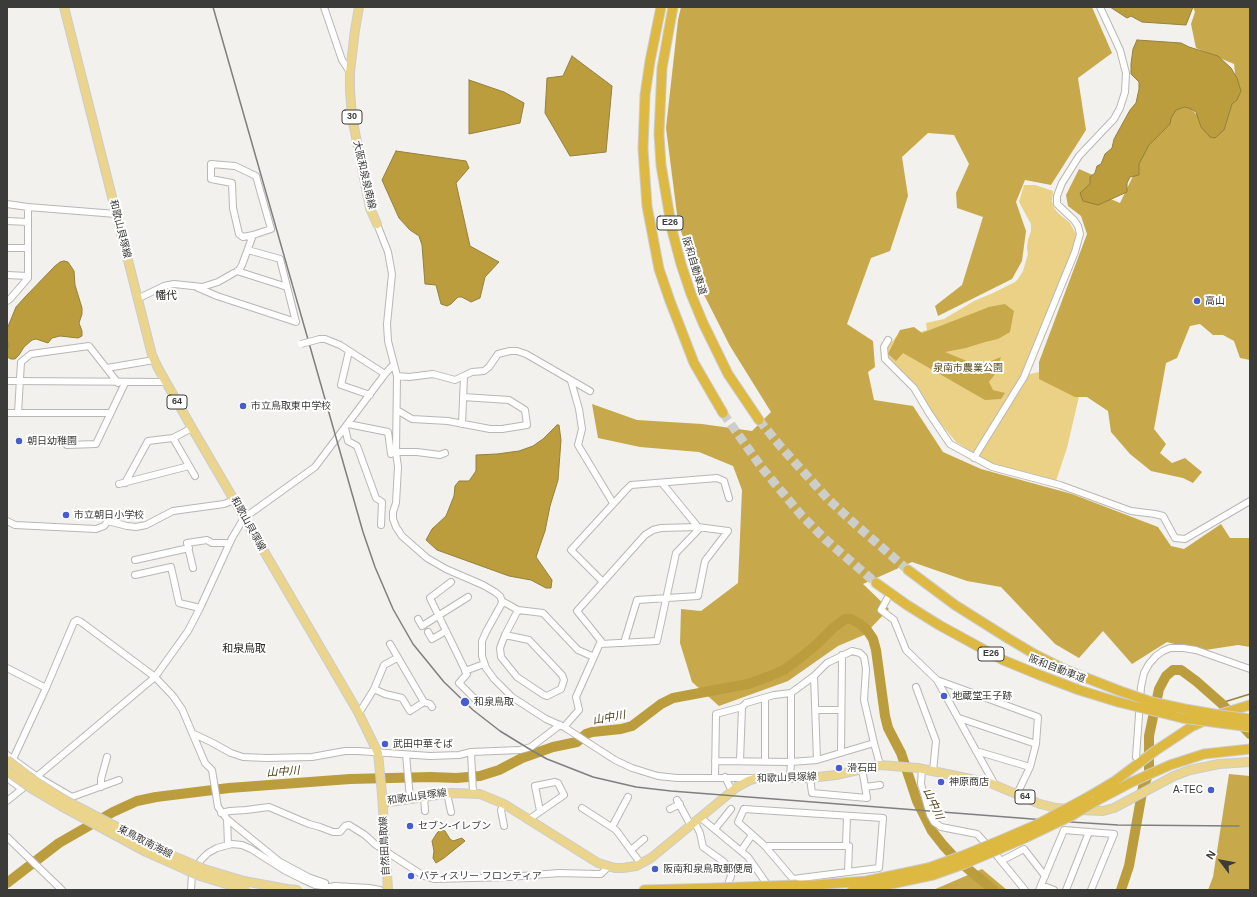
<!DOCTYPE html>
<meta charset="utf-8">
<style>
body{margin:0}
#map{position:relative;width:1257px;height:897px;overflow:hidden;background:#f2f1ee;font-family:Arial,sans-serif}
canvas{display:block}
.frame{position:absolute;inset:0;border:8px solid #3b3b3a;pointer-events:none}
.north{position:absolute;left:1201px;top:841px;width:40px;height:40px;-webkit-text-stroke:3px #fff;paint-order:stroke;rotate:302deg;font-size:11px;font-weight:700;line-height:16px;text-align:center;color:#3b3b3a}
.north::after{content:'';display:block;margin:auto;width:14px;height:18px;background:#3b3b3a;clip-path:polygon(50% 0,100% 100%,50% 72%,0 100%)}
</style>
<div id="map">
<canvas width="1257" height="897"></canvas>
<div class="frame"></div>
<div class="north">N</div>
</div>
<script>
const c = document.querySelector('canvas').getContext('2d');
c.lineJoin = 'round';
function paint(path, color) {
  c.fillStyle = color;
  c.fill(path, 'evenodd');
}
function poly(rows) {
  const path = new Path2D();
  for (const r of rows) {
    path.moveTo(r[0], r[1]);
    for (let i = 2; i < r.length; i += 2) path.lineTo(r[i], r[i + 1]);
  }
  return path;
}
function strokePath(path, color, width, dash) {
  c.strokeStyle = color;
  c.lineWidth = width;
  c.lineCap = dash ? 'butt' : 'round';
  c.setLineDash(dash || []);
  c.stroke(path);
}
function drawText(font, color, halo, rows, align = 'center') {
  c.font = font + ' Arial,"Noto Sans JP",sans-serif';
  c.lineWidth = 4;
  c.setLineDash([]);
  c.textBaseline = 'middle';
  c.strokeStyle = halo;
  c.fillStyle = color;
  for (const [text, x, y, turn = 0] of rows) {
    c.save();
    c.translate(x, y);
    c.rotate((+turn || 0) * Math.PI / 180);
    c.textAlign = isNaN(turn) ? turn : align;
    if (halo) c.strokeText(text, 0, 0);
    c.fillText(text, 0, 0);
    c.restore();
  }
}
paint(poly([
 [1024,185,1035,185,1053,191,1052,201,1054,208,1058,213,1070,223,1076,234,1075,243,1068,261,1056,289,1022,376,1043,371,1080,392,1067,448,1056,481,1029,473,993,465,956,442,886,358,885,350,899,333,917,333,927,330,926,323,944,319,974,301,993,293,1015,282,1018,279,1023,271,1028,254,1027,248,1028,240,1031,231,1031,224,1019,202]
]), '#ebd186');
paint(poly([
 [681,7,1092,7,1112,53,1078,78,1086,130,1051,185,1025,180,1016,202,1026,231,1022,261,1012,279,938,316,935,306,962,285,983,217,957,208,956,193,969,164,954,135,928,133,902,157,908,196,890,251,871,258,847,324,873,341,875,367,868,372,874,400,913,406,943,452,981,469,1072,494,1158,527,1171,546,1184,549,1221,524,1230,538,1250,538,1250,647,1238,645,1199,651,1167,642,1132,664,1103,631,1079,658,1055,644,1001,587,967,581,912,562,863,584,889,609,864,635,838,646,788,681,719,706,692,682,680,643,681,609,701,611,738,583,742,490,733,466,699,452,640,447,598,438,592,404,637,420,702,424,752,431,771,412,730,346,699,285,678,222,666,128,678,20],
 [1193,7,1250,7,1250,360,1240,358,1234,341,1223,335,1213,335,1200,324,1190,326,1177,358,1166,363,1154,429,1166,444,1160,453,1172,463,1185,458,1202,472,1193,483,1183,478,1151,471,1130,454,1111,432,1108,411,1087,397,1075,397,1039,379,1039,362,1087,234,1081,216,1068,206,1066,195,1079,169,1095,176,1090,190,1120,203,1146,149,1174,109,1188,106,1199,117,1237,91,1234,64,1196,48,1191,24,1195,12],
 [1005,304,1014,311,1010,332,998,339,985,342,966,348,945,352,979,366,1001,357,995,374,989,382,993,390,1005,393,1001,399,985,400,903,353,896,361,888,354,900,330,914,327,922,333,989,307],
 [1229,774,1250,776,1250,890,1208,890,1213,877],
 [982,869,1007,890,933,890]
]), '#c7a84a');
const water = poly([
 [1110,7,1193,7,1186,25,1142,22,1131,16,1127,18,1110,7],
 [1137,40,1181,43,1189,47,1218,56,1231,68,1237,78,1241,91,1237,100,1232,104,1224,130,1215,138,1210,137,1201,127,1196,112,1189,108,1184,107,1176,110,1171,118,1170,124,1149,145,1139,164,1139,175,1130,177,1127,183,1127,192,1098,205,1083,201,1080,193,1090,184,1090,177,1095,173,1097,166,1101,164,1105,154,1112,148,1114,139,1130,110,1136,103,1139,89,1139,82,1131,74,1131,64,1133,49,1137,40],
 [572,56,612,86,606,152,570,156,545,113,547,78,563,76,572,56],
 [469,80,504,92,524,103,520,123,469,134,469,80],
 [396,151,466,161,469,168,456,183,470,246,499,262,485,277,480,298,471,302,462,297,458,297,451,304,447,306,441,304,436,285,425,284,422,245,419,236,410,230,399,218,382,180,396,151],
 [64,261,68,262,74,271,75,285,82,308,82,314,79,323,82,331,82,336,78,338,60,336,52,338,48,343,36,339,32,340,24,347,19,355,15,359,11,359,7,357,7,349,9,345,7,341,7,329,16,307,25,297,55,266,60,262,64,261],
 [557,425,559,425,561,440,558,480,550,506,545,531,536,557,552,580,551,588,546,588,531,580,509,576,437,550,426,540,432,529,446,516,454,496,455,486,459,481,469,481,476,471,476,455,497,454,519,451,533,446,543,439,557,425],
 [441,829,445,831,450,839,453,841,462,838,465,841,444,858,436,863,433,858,434,851,432,841,437,833,441,829]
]);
paint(water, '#bb9d3e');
strokePath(water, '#95803d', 1);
strokePath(poly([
 [1221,703,1250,694]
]), '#95803d', 1.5);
strokePath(poly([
 [7,883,59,843,113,812,137,801,156,797,229,788,350,779,431,777,456,778,480,776,499,770,522,758,553,747,577,742,586,734,592,732,621,729,632,726,661,704,673,698,748,684,770,676,784,670,804,655,817,644,833,628,845,619,851,619,860,624,867,630,873,639,876,650,885,716,888,728,901,753,917,801,932,831,943,845,954,857,974,874,994,890],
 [1121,890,1129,866,1143,787,1149,773,1149,736,1159,689,1166,676,1173,670,1181,670,1196,681,1221,703,1250,734]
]), '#bb9d3e', 10);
strokePath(poly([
 [723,413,762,468,802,516,826,540,876,583],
 [759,420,781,447,828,499,856,525,908,570]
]), '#cdcdca', 9, [9, 4.5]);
const minor = poly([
 [324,7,342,60,350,72],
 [211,164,235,166,256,176,271,229,253,235,243,237,239,234,233,208,232,183,211,179,211,164],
 [7,204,28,207,116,214],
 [7,221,28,222],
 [377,224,388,252,392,274,387,324,388,341,397,376,396,452,398,467,396,503,393,512,393,519,396,527,402,536,427,558,446,569,483,585,495,592,500,596,502,601,501,605,486,632,482,641,482,656,486,668,494,679,512,697,546,719,564,727,615,760,632,768,658,776,677,778,754,778],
 [7,248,28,248],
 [237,271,287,287],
 [7,275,28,276],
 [194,286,217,296,296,322,280,259,248,250],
 [137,299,164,286,174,284,202,287,218,282,239,270,242,265,253,235],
 [7,301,10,299,28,278,28,207],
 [320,339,325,339,340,345,385,374],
 [888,340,884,347,885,359,914,388,929,413,950,444,992,467,1060,485,1131,511,1155,514,1163,516,1175,538,1185,539,1250,501],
 [349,351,341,385,370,395],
 [107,368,154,360],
 [397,376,409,377,433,374,455,380,472,372,484,371,489,367,498,354,510,351,517,351,526,354,590,391],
 [7,381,166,382],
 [571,381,579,409,582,429,578,445,613,503],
 [397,410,412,419,448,421,490,429,502,429,527,425,525,410,509,400,463,397],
 [7,413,109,413],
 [18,413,21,362,31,354,89,346,118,383],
 [348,424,388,432,391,454],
 [462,424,464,376],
 [345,428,348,441,357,446,376,498,382,502,381,525],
 [173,438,195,476],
 [67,445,96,444,125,383],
 [396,452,417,452,440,455,445,453],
 [974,458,1024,377,1075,252,1080,234,1078,226,1074,220,1057,204,1057,196,1062,183,1079,156,1114,119,1120,108,1125,92,1126,73,1120,50,1100,7],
 [125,483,148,441,173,438,192,428],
 [662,483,698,527],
 [119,484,189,466],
 [7,521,15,525,96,529,104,526,108,521,127,526,136,527,146,525,173,511,224,504,234,500],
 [135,560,189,548],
 [193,568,187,543,207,540,212,543,229,543],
 [135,575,171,567,179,603,200,608],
 [451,582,430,598,467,674,459,683,479,703],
 [603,582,571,550,625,491,631,485,717,478,724,481,729,498],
 [887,599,881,610,894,620,906,650,937,680,995,785],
 [502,601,518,610,543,613,578,650,594,657],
 [418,619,422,626,468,597],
 [428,632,432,639,446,631],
 [505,635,529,640,562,675,564,680,561,689,547,696,544,695,517,677,501,657,500,648,505,635,518,610],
 [600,644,657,641,676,553,700,528],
 [7,668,46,688],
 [465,671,484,664],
 [814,676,817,760],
 [937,680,1038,717,1036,744,1030,767,1017,794],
 [916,687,936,741,933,771],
 [374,689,385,694,402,698,410,711,424,702,390,644],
 [765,698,765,761],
 [424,702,430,704,432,707],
 [816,710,841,710],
 [358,712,361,710,374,689,384,665,397,658],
 [959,718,1036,744],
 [564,727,579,710,576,697,601,641,577,611,645,535,653,530,661,528,698,527,728,531,705,561,698,596,637,600,624,643],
 [194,734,211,742,231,753,243,757,267,758,312,757,345,751,358,751,430,756,459,755,471,752,520,750,531,747,560,725],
 [874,743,880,765],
 [976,751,1030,767],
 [471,752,473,793],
 [841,753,842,655],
 [7,755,36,776,72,797,119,780],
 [406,755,410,798],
 [1136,757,1141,687,1144,673,1149,664,1156,656,1163,651,1170,648,1183,648,1196,650,1250,669],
 [13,759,46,688,74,622,77,620,81,622,155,677,173,696,182,709,205,763,212,770,218,807,227,819,228,845],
 [715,761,791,762,817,760,874,743,864,700,866,669,864,657,860,653,852,651,827,663,814,676,791,693,791,762,790,778],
 [740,761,742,707],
 [922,769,921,784,930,815,934,822,941,827,977,834,998,857,1025,890],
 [715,777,716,714,742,707,746,703,774,695,791,693],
 [725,777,732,791],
 [7,778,22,789,7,801],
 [810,778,812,793,867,798,862,769],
 [101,787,101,779,107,757],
 [865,787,880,785],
 [22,789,155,677,188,631,200,608,232,538,244,518,315,467,385,374,394,364],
 [447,793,451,812],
 [424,796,425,811],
 [677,800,691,826],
 [504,804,501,810,504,826],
 [582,808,616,830,641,864],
 [670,809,680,804],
 [744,809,883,818,879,868,793,879,765,846,738,822,744,809],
 [221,813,230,811,246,810,269,807,309,824,320,827,333,832,340,832,345,826,349,825,365,835,376,845,424,876,434,879,510,877,559,873,599,874,601,874,608,867],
 [701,818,748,857,769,887],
 [227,819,280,862,308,877,325,883],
 [528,820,564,795,558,783,555,782,535,786,540,811],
 [695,823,700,833,703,847,724,862,729,869,731,876,726,890],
 [612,827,628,797],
 [715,829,731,809],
 [7,837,62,890],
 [765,846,849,846,848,872],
 [846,846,847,816],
 [631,850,644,839],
 [741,851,752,835],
 [1001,861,1024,849,1045,876],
 [1041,885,1054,890],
 [191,890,192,874,201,860,208,853,217,848,232,844,242,845,251,849,284,870,302,879,315,885,330,887,335,886,369,888,380,890],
 [1039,890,1064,830,1114,834,1091,890],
 [1066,890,1089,832]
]);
const major = poly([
 [64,7,152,355,158,368,192,428,358,712,378,753,382,794,388,890],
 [359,7,355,30,350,72,350,90,352,117,370,208,377,224],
 [383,803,451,793,480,794,504,804,598,863,615,868,623,868,636,866,651,858,737,787,748,781,757,778,810,778,836,775,880,765,918,768,990,783,1040,804,1056,808,1068,809],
 [1079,810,1103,811,1114,808,1174,776,1190,770,1219,764,1250,762],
 [287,889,297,890]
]);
const highway = poly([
 [661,7,650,61,645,95,643,149,647,206,659,269,670,301,694,363,723,413],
 [673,7,662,68,659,134,661,165,672,230,681,264,691,294,703,323,728,374,759,420],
 [908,570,955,605,1009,639,1036,655,1066,670,1120,691],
 [876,583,907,605,939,625,1003,660,1037,674,1079,690,1118,702],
 [1088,797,1115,781,1155,751,1191,727,1214,716,1250,705],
 [1096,801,1132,782,1170,765,1204,754,1250,749],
 [797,885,815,885,866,881,928,868],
 [644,890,717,888],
 [852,890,872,888,933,875]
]);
strokePath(minor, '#b8b7b4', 8);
strokePath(major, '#ccc', 10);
strokePath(highway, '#ccc', 11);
strokePath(minor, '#fff', 6);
strokePath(major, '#ebd58d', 8);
strokePath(highway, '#deb941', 9);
strokePath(poly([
 [213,7,363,532,375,567,393,609,413,644,444,682,473,710,500,731,531,750,547,759,593,777,636,787,671,791,1071,822,1118,825,1239,826]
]), '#7f7f7d', 1.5);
const minorBridge = poly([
 [301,344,320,339]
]);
const majorBridge = poly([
 [7,760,36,782,65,800,169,854,204,869,244,881,287,889],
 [7,771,32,789,61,806,146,852,200,876,246,890]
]);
const highwayBridge = poly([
 [1120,691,1152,702,1185,709,1220,715,1250,719],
 [1118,702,1182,718,1250,727],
 [928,868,962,856,1001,840,1036,825,1088,797],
 [933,875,964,864,1025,838,1073,815,1096,801],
 [717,888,797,885]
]);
strokePath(minorBridge, '#b8b7b4', 8, []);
strokePath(majorBridge, '#ccc', 10, []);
strokePath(highwayBridge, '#ccc', 11, []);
strokePath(minorBridge, '#fff', 6);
strokePath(majorBridge, '#ebd58d', 8);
strokePath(highwayBridge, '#deb941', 9);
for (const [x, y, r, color] of [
 [1197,301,4,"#485cd1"],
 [243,406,4,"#485cd1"],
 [19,441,4,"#485cd1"],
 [66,515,4,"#485cd1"],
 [944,696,4,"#485cd1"],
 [465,702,5,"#485cd1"],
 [385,744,4,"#485cd1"],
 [839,768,4,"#485cd1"],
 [941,782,4,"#485cd1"],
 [1211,790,4,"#485cd1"],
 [410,826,4,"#485cd1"],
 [655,869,4,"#485cd1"],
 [411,876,4,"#485cd1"]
]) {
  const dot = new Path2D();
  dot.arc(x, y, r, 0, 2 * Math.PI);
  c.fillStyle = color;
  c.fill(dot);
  strokePath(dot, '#fff', 1.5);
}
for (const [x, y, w] of [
 [352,117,20],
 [670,223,26],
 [177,402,20],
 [991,654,26],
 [1025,797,20]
]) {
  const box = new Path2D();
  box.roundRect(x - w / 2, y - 7, w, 14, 3);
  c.fillStyle = '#fff';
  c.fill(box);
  strokePath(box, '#3b3b3a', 1);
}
drawText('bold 9px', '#3b3b3a', null, [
 ["30",352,117],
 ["E26",670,223],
 ["64",177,402],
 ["E26",991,654],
 ["64",1025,797]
]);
drawText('10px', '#3b3b3a', '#fff', [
 ["大阪和泉泉南線",364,175,77],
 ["和歌山貝塚線",120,229,76],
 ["阪和自動車道",694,266,73],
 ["和歌山貝塚線",248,524,61],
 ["阪和自動車道",1057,669,21],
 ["和歌山貝塚線",787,778,-2],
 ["和歌山貝塚線",417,797,-8],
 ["東鳥取南海線",145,842,27],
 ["自然田鳥取線",385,846,-93]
]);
drawText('10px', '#3b3b3a', '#fff', [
 ["高山",1205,301],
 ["市立鳥取東中学校",251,406],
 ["朝日幼稚園",27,441],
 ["市立朝日小学校",74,515],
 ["地蔵堂王子跡",952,696],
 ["和泉鳥取",474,702],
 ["武田中華そば",393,744],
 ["滑石田",847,768],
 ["神原商店",949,782],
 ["A-TEC",1203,790,"right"],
 ["セブン-イレブン",418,826],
 ["阪南和泉鳥取郵便局",663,869],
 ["パティスリー フロンティア",419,876]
], 'left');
drawText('10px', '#574a22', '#fff', [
 ["泉南市農業公園",968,368]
]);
drawText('11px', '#2b2a27', '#fff', [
 ["幡代",166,296],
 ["和泉鳥取",244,649]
]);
drawText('italic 11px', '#4c4018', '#fff', [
 ["山中川",609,718,-10],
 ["山中川",283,772,-4],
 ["山中川",933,804,65]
]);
</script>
